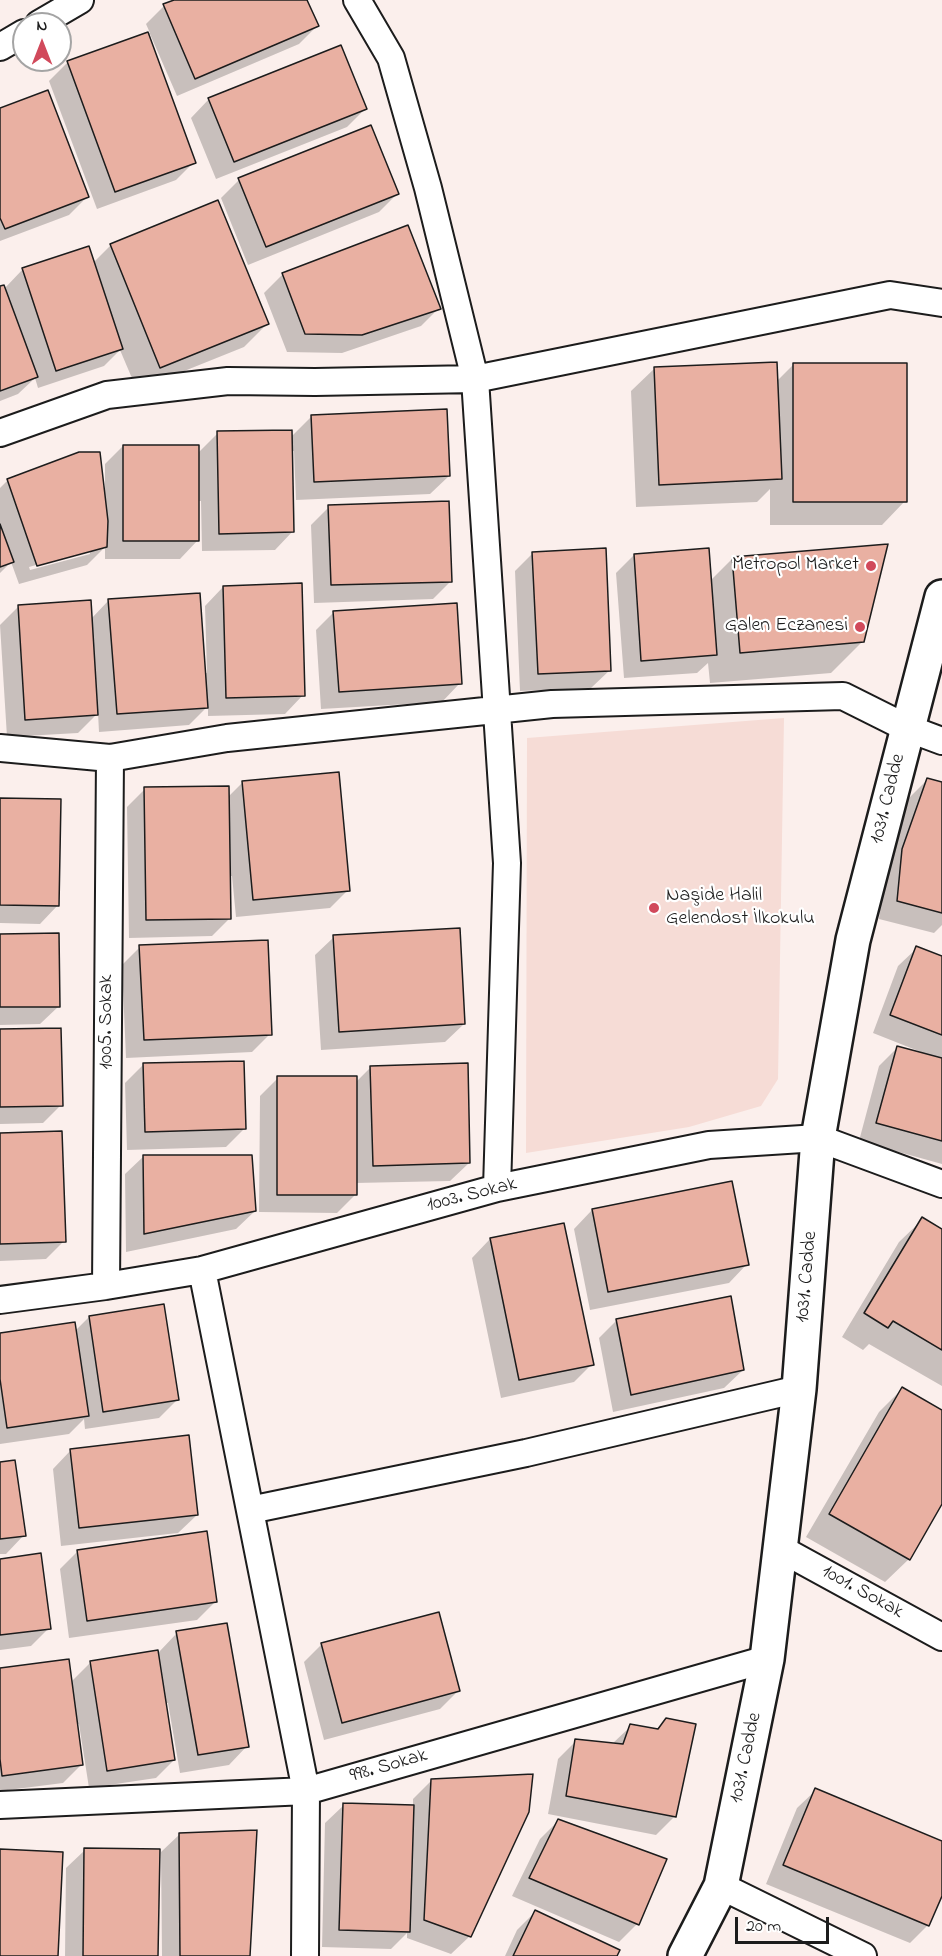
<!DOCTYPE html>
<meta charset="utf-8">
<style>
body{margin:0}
#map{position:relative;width:942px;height:1956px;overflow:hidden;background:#fbefec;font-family:"Indie Flower",sans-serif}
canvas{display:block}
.north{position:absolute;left:12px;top:12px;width:60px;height:60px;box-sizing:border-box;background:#fff;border:2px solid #a4a4a4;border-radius:50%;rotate:0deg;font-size:16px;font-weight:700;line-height:24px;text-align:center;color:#1c1c1c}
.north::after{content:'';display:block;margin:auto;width:21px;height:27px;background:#d1495b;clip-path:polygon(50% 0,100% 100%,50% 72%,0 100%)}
.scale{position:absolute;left:735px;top:1917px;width:94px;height:27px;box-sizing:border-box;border:3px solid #1c1c1c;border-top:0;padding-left:8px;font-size:18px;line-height:21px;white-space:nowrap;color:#1c1c1c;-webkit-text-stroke:4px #fff;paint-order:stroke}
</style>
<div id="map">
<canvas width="942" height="1956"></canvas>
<div class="north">N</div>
<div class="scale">20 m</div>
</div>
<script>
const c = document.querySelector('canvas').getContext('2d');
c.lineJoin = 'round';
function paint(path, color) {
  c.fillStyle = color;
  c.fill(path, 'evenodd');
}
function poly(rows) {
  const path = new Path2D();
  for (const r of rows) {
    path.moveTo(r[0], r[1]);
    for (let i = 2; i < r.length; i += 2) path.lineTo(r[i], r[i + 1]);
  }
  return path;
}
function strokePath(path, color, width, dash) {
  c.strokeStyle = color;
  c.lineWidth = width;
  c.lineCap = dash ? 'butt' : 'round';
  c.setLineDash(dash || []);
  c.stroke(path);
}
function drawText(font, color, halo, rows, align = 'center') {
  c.font = font + ' "Indie Flower",sans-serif';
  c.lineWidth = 4.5;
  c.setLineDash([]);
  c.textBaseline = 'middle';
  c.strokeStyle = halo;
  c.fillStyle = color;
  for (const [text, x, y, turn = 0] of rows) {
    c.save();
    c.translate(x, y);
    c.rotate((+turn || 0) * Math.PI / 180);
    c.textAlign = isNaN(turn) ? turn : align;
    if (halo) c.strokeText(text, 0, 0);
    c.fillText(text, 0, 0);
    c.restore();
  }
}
paint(poly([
 [784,718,778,1079,761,1106,689,1127,526,1153,527,738]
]), '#f6dcd6');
paint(poly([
 [177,0,306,0,317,26,299,44,177,96,150,34,148,35,194,162,176,180,97,209,49,81,67,63,150,33,146,24,164,6],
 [209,99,365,109,347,127,216,179,191,118],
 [0,109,87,197,69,215,0,241],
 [239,180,397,194,379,212,248,265,221,198],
 [218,202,267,324,244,347,137,390,120,350,104,366,38,388,35,378,18,394,0,401,0,288,4,289,23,269,93,263,111,245],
 [283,274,439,308,421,326,342,353,287,352,264,293],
 [793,365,905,501,882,525,770,525,770,489,757,502,636,507,631,391,655,368,777,381],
 [312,416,449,476,430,494,296,500,294,451,291,451,293,531,275,550,202,551,201,501,198,501,198,540,180,559,105,559,105,547,87,565,19,584,11,562,0,573,0,488,8,480,105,489,105,464,123,446,198,453,218,433,291,437],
 [90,550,90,554,30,570,29,567],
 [329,507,451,581,433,599,314,603,311,525],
 [533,553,610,670,591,688,520,691,515,571],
 [634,555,710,581,732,559,863,641,831,673,710,683,708,663,697,673,624,678,616,573],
 [223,587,303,695,285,714,208,716,208,706,189,725,99,732,98,713,78,733,7,737,0,625,19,606,91,619,109,600,204,673,207,673,205,606],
 [334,612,460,683,442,702,321,709,316,630],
 [928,779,942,784,942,925,934,933,879,919,884,868,909,798],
 [243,782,348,890,330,908,236,917,232,876,229,876,230,918,212,936,129,938,127,807,145,789,228,797],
 [0,800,58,905,40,924,0,923],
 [0,936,59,1006,40,1024,0,1025],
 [334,937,464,1024,445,1042,321,1050,315,955],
 [140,947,270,1034,252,1052,126,1058,122,965],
 [917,948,942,958,942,1164,859,1141,879,1066,897,1048,920,1054,921,1052,873,1033,898,966],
 [0,1030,61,1105,43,1123,0,1124],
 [143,1065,244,1129,226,1147,127,1150,125,1083],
 [371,1067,469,1163,450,1181,355,1183,355,1195,337,1213,259,1212,260,1096,278,1078,356,1082],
 [0,1134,64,1241,46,1259,0,1261],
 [144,1156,255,1211,236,1229,126,1252,125,1174],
 [592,1210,747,1264,729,1283,590,1310,574,1229],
 [923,1219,942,1231,942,1386,869,1344,863,1350,842,1337,899,1242],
 [490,1239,592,1364,574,1382,501,1398,472,1258],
 [89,1317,177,1400,159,1418,85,1429,84,1419,69,1434,0,1444,0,1335,75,1331],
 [617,1320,743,1370,724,1388,613,1412,599,1338],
 [902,1389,942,1411,942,1501,909,1559,885,1582,806,1537,879,1412],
 [71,1450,197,1515,178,1533,61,1546,53,1469],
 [0,1463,24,1535,6,1554,0,1554],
 [78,1551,216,1601,197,1620,69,1638,60,1569],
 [0,1560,49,1628,31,1646,0,1650],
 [177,1633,247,1746,229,1765,180,1773,168,1703,165,1703,174,1760,156,1778,89,1788,79,1724,76,1725,81,1765,63,1783,0,1791,0,1669,71,1682,91,1662,159,1652],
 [322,1644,458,1691,440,1709,324,1740,304,1662],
 [666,1719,674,1817,656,1835,548,1814,558,1759,576,1741,612,1744,631,1726,656,1730],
 [431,1781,470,1936,451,1954,407,1938,407,1933,391,1949,322,1947,325,1823,344,1805,413,1806,413,1799],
 [816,1790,942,1843,942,1892,928,1925,910,1943,766,1884,797,1808],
 [558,1821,637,1924,619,1942,512,1896,540,1839],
 [180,1834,248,1956,162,1956,161,1852],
 [85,1850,156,1956,65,1956,66,1868],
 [535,1912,616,1956,505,1956,517,1930]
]), '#0003');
const building = poly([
 [174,0,307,0,319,26,195,79,163,4,174,0],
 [148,32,196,163,115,192,67,61,148,32],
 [341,45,367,109,234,162,208,98,341,45],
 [48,90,89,197,5,229,0,218,0,108,48,90],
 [371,125,399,194,266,247,238,178,371,125],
 [218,200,269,324,160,368,110,244,218,200],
 [408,225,441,309,362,335,305,334,282,273,408,225],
 [89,246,123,349,56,371,22,268,89,246],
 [4,285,38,377,0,391,0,286,4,285],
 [777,362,782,479,659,485,654,367,777,362],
 [793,363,907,363,907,502,793,502,793,363],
 [447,409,450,476,314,482,311,415,447,409],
 [292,430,294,532,219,534,217,431,292,430],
 [123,445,199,445,199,541,123,541,123,445],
 [79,452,100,452,108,521,107,547,37,566,7,479,79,452],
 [449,501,452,582,331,585,328,505,449,501],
 [0,524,14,562,0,567,0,524],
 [888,544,864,642,740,653,732,557,888,544],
 [606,548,611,671,538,674,532,552,606,548],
 [709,548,717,655,641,661,634,554,709,548],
 [302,583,305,696,226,698,223,586,302,583],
 [200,593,208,708,117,714,108,599,200,593],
 [91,600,98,715,25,720,18,605,91,600],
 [457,603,462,684,339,692,333,611,457,603],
 [339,772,350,891,253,900,242,781,339,772],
 [927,778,942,782,942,913,897,901,902,849,927,778],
 [229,786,231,919,146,920,144,787,229,786],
 [0,798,61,799,59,906,0,905,0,798],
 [460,928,465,1024,339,1032,333,935,460,928],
 [59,933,60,1007,0,1007,0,934,59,933],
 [268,940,272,1035,144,1040,139,945,268,940],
 [916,946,942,956,942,1035,890,1015,916,946],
 [61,1028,63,1106,0,1107,0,1029,61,1028],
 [897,1046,942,1058,942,1141,876,1123,897,1046],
 [244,1061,246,1129,145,1132,143,1063,244,1061],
 [468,1063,470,1163,373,1166,370,1066,468,1063],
 [277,1076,357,1076,357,1195,277,1195,277,1076],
 [62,1131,66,1242,0,1244,0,1133,62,1131],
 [143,1155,252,1155,256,1211,144,1234,143,1155],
 [732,1181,749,1265,608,1292,592,1209,732,1181],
 [922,1217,942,1229,942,1350,893,1321,888,1328,864,1313,922,1217],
 [564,1223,594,1365,519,1380,490,1238,564,1223],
 [731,1296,744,1370,631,1395,616,1319,731,1296],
 [164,1304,179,1400,103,1412,89,1316,164,1304],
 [75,1322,89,1416,7,1428,0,1379,0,1333,75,1322],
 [902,1387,942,1410,942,1504,910,1560,829,1514,902,1387],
 [189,1435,198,1515,79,1528,70,1449,189,1435],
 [15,1460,26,1536,0,1539,0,1462,15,1460],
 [207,1531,217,1602,87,1621,77,1550,207,1531],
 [41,1553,51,1629,0,1635,0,1559,41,1553],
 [439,1612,460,1691,342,1723,321,1643,439,1612],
 [227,1623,249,1747,198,1755,176,1631,227,1623],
 [158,1650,175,1760,107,1771,90,1661,158,1650],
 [69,1659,83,1765,2,1776,0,1759,0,1668,69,1659],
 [666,1718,696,1724,676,1817,566,1796,575,1739,623,1744,630,1724,658,1729,666,1718],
 [533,1774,529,1812,471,1937,424,1920,431,1779,533,1774],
 [815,1788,942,1841,942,1896,929,1926,783,1865,815,1788],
 [343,1803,414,1805,410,1932,339,1930,343,1803],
 [558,1819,667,1859,639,1925,529,1878,558,1819],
 [257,1830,250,1956,180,1956,179,1833,257,1830],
 [84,1848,160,1849,158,1956,83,1956,84,1848],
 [0,1849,63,1852,58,1956,0,1956,0,1849],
 [535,1910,620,1950,617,1956,513,1956,535,1910]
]);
paint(building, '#e9b0a2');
strokePath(building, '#1c1c1c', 1.5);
const minor = poly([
 [357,0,391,58,428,188,475,379,507,863,497,1188],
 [39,24,80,0],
 [0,47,24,33],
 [0,433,107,395,228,381,315,382,475,379,890,295,942,303],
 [0,748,110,758,227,738,552,704,843,696,907,728,942,741],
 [202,1270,306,1791,305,1956],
 [106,1286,110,758],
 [0,1300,106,1286,202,1270,497,1188,709,1145,818,1138,942,1184],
 [250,1510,526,1453,799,1389],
 [781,1549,942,1637],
 [0,1805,306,1791,767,1659],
 [721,1886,863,1956]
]);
const tertiary = poly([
 [685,1956,721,1886,767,1659,799,1389,818,1138,853,940,942,597]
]);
strokePath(minor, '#1c1c1c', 30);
strokePath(tertiary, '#1c1c1c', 38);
strokePath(minor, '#fff', 26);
strokePath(tertiary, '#fff', 33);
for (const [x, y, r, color] of [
 [871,566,6,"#d1495b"],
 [860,627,6,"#d1495b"],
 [654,908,6,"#d1495b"]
]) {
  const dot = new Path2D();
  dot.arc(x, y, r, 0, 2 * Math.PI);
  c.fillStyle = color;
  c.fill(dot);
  strokePath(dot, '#fff', 2);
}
drawText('20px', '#1c1c1c', '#fff', [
 ["Metropol Market",859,566],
 ["Galen Eczanesi",848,627],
 ["Naşide Halil",666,897,"left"],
 ["Gelendost İlkokulu",666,920,"left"]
], 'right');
drawText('20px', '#1c1c1c', '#fff', [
 ["1031. Cadde",889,799,-76],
 ["1005. Sokak",108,1022,-90],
 ["1003. Sokak",472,1196,-14],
 ["1031. Cadde",808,1277,-85],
 ["1001. Sokak",862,1593,29],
 ["1031. Cadde",747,1758,-78],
 ["998. Sokak",389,1767,-16]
]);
</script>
